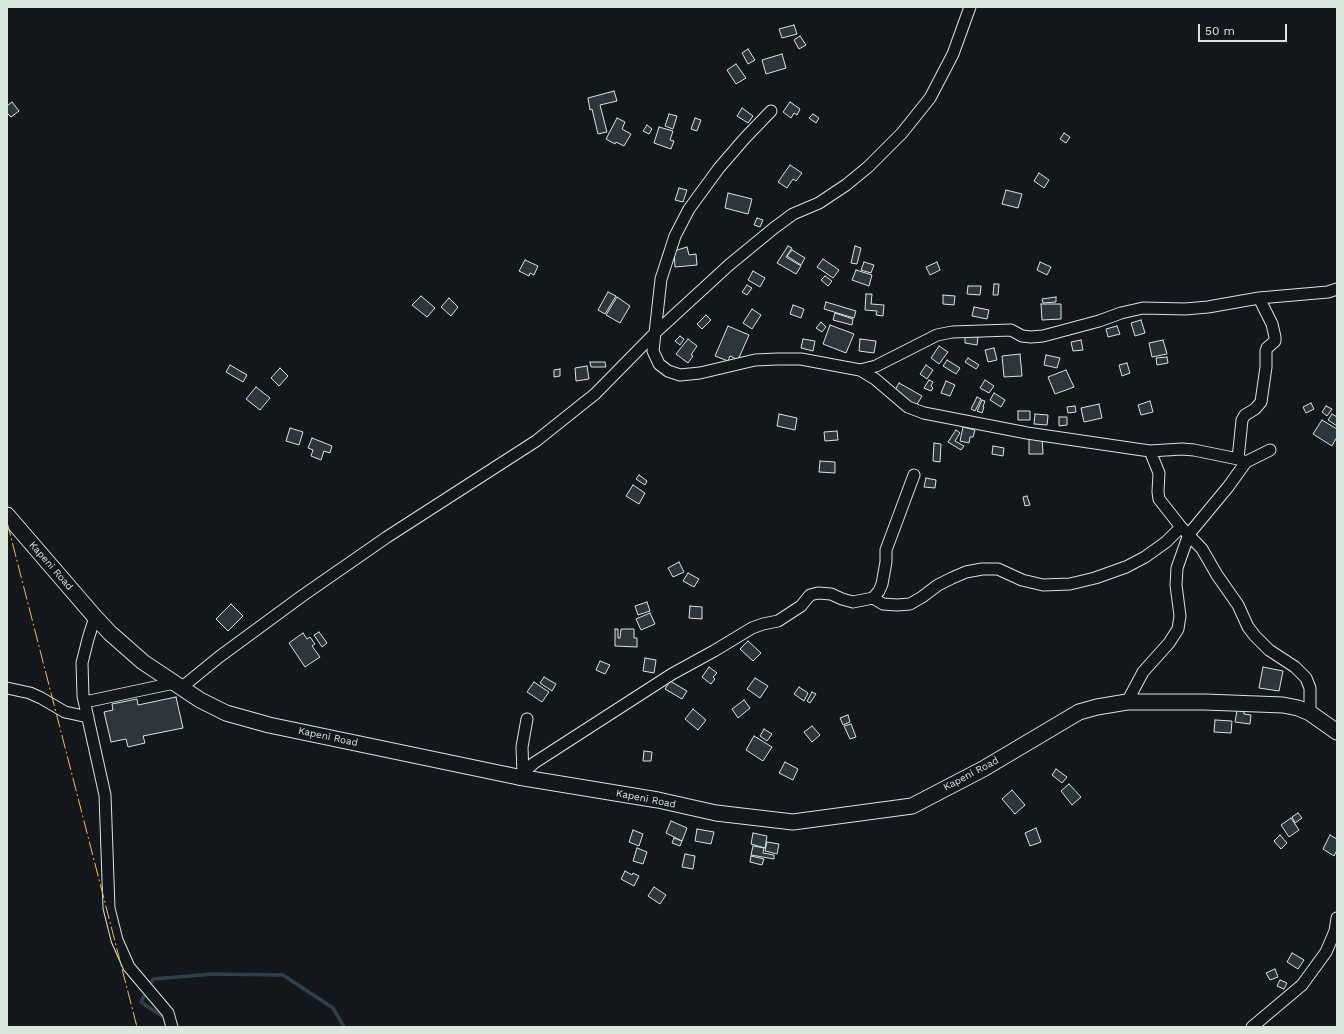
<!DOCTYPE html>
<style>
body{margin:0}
#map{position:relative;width:1344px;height:1034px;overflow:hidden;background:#14181c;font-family:"Work Sans",sans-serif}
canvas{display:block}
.frame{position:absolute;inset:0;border:8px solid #d8e6dc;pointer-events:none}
.scale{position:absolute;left:1198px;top:24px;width:89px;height:18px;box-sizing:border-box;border:2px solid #d8e6dc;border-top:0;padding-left:5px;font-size:12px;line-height:14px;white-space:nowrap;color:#d8e6dc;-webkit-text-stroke:3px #14181c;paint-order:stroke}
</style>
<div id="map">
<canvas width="1344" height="1034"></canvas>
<div class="frame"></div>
<div class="scale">50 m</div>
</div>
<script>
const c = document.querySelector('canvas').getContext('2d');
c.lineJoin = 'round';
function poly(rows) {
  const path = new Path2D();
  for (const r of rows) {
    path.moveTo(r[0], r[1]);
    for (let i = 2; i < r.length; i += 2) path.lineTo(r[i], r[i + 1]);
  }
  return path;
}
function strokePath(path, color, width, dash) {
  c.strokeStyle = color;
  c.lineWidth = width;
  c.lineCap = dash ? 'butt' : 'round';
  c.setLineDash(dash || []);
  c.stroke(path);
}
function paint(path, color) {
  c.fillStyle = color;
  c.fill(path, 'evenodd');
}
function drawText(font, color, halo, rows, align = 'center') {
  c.font = font + ' "Work Sans",sans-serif';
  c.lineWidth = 3;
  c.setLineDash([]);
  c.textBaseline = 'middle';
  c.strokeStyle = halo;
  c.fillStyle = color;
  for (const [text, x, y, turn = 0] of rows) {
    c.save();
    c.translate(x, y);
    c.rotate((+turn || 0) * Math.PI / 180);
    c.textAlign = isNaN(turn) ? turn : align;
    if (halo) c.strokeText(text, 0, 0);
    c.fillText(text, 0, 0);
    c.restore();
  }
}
strokePath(poly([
 [166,1027,168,1020,141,1002,153,979,213,974,283,975,333,1008,344,1027]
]), '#2f3f4d', 3.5);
const building = poly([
 [794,25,797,34,782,38,779,29,794,25],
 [800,36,806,45,799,49,794,40,800,36],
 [748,49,755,60,748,64,742,53,748,49],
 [782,54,786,68,766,74,762,60,782,54],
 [736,64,746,78,736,84,727,70,736,64],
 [614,91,617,101,600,105,607,132,598,134,592,109,590,110,588,98,614,91],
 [12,102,19,111,11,117,7,113,7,106,12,102],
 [790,102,800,109,797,115,794,113,791,118,783,112,790,102],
 [742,108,753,116,748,123,737,116,742,108],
 [669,114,677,116,673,129,665,126,669,114],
 [813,114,819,118,816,123,809,118,813,114],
 [617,118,625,122,622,129,631,134,624,146,616,142,615,144,606,139,617,118],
 [695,118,701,120,697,131,691,129,695,118],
 [647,125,652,129,649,134,643,131,647,125],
 [659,127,673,131,670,140,674,141,671,149,654,143,659,127],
 [1064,133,1070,137,1066,143,1060,139,1064,133],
 [790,165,802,173,796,181,793,179,787,188,778,182,790,165],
 [1039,173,1049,180,1044,188,1034,181,1039,173],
 [679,188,687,190,683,202,675,200,679,188],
 [1006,190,1022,194,1018,208,1002,204,1006,190],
 [728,193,752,199,748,214,725,208,728,193],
 [757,218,763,220,760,227,754,225,757,218],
 [788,246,792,248,786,257,801,266,796,274,777,263,788,246],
 [855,246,861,248,857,264,851,263,855,246],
 [687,247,689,255,696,254,697,265,675,267,674,251,687,247],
 [792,250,805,258,801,265,787,256,792,250],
 [823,259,839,270,833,278,817,267,823,259],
 [525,260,538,266,534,275,530,273,529,276,519,271,525,260],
 [864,262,874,265,871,273,861,270,864,262],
 [937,262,940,270,930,275,926,267,937,262],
 [1040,262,1051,267,1047,275,1037,270,1040,262],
 [856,270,872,275,869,286,852,280,856,270],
 [753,271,765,278,760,287,748,280,753,271],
 [825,276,832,281,828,286,821,280,825,276],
 [994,284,999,284,998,295,993,295,994,284],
 [747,285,752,288,747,295,742,292,747,285],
 [968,286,981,286,980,295,967,294,968,286],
 [608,292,616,296,605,314,598,310,608,292],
 [866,294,872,294,871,304,884,305,883,316,876,315,877,311,865,310,866,294],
 [943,295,955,296,954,305,943,304,943,295],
 [421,296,435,308,427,317,412,305,421,296],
 [617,297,630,306,620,323,606,315,617,297],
 [1056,297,1056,302,1043,303,1042,299,1056,297],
 [449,298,458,307,451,316,441,307,449,298],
 [826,302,856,311,854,318,824,309,826,302],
 [1041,304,1061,304,1061,319,1042,320,1041,304],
 [793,305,804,309,801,318,790,314,793,305],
 [974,307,989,310,987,319,972,316,974,307],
 [752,309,761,315,752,329,743,323,752,309],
 [835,313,853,319,852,325,833,320,835,313],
 [706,315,711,320,702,329,697,324,706,315],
 [1141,320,1145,333,1135,336,1131,323,1141,320],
 [821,322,826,327,822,332,816,328,821,322],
 [830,325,854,334,846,353,823,344,830,325],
 [728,326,749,335,738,360,730,356,728,361,715,356,728,326],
 [1117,326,1120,334,1108,337,1106,329,1117,326],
 [680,336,684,339,680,345,675,341,680,336],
 [965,336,978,337,977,345,965,343,965,336],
 [688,339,697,346,691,355,693,356,688,363,676,354,688,339],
 [803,339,815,341,813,351,801,348,803,339],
 [860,339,876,341,874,353,859,351,860,339],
 [1081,340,1083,350,1073,351,1071,342,1081,340],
 [1163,340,1167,354,1152,357,1149,343,1163,340],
 [939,346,948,352,939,364,931,358,939,346],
 [994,348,997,360,988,362,985,350,994,348],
 [1020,354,1022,376,1004,377,1002,356,1020,354],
 [1046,355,1060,358,1057,368,1044,365,1046,355],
 [1167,357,1168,363,1157,365,1156,358,1167,357],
 [968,358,979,365,976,369,965,362,968,358],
 [947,360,960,368,956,374,943,366,947,360],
 [590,362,605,362,606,367,591,367,590,362],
 [1127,363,1130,373,1122,376,1119,365,1127,363],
 [230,365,247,375,243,382,226,372,230,365],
 [926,365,933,370,927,379,920,374,926,365],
 [587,366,589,379,576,381,575,368,587,366],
 [280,368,288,376,279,386,271,378,280,368],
 [560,369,560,376,554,377,554,370,560,369],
 [1066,370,1074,387,1055,394,1048,377,1066,370],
 [929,380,933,382,931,386,933,388,931,391,924,388,929,380],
 [985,380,994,386,989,393,980,388,985,380],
 [946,381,955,385,950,396,941,393,946,381],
 [899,383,922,396,916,406,893,394,899,383],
 [256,387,270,398,260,410,246,399,256,387],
 [994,393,1005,400,1001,407,990,400,994,393],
 [977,397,981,399,975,411,971,409,977,397],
 [982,400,985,401,983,407,984,407,982,413,977,411,982,400],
 [1150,401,1153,412,1141,415,1138,405,1150,401],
 [1311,403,1314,409,1306,413,1303,407,1311,403],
 [1099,404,1102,418,1084,422,1081,408,1099,404],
 [1075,406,1076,412,1068,413,1067,407,1075,406],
 [1326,406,1332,409,1327,416,1322,412,1326,406],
 [1018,411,1030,411,1030,420,1018,420,1018,411],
 [779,414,797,418,795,430,777,426,779,414],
 [1035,414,1048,415,1047,425,1034,424,1035,414],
 [1332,414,1337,417,1337,426,1328,420,1332,414],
 [1059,417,1067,417,1067,425,1059,426,1059,417],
 [1322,420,1337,429,1337,437,1332,446,1313,434,1322,420],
 [963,427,975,430,973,437,970,437,969,443,960,441,963,427],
 [290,428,303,432,299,445,286,441,290,428],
 [956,430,960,433,955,441,964,446,961,450,948,442,956,430],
 [837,431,838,440,825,441,824,432,837,431],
 [1029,437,1042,437,1043,454,1029,454,1029,437],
 [312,438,332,446,330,453,324,451,321,460,311,456,313,450,308,448,312,438],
 [934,443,941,444,940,462,933,461,934,443],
 [993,446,1004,448,1003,456,992,454,993,446],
 [820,461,835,462,835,473,819,472,820,461],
 [639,475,647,481,645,485,636,479,639,475],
 [926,478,936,480,935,488,924,487,926,478],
 [633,485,645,493,639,504,626,496,633,485],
 [1027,496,1030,505,1025,506,1023,497,1027,496],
 [679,562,684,572,673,577,668,568,679,562],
 [688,573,699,579,694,587,683,581,688,573],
 [647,602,650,611,638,615,635,606,647,602],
 [231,604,243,616,228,631,216,619,231,604],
 [690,606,702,607,702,619,689,618,690,606],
 [650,613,655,624,641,630,636,619,650,613],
 [615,629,618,629,618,638,620,638,621,629,634,629,634,638,637,638,637,647,615,646,615,629],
 [319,632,327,643,322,647,314,635,319,632],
 [303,633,307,639,310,637,315,644,312,646,320,657,305,667,289,643,303,633],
 [748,641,761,653,753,661,740,649,748,641],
 [645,658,656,660,654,673,643,671,645,658],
 [600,661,610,665,605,674,596,670,600,661],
 [709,667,717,673,713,677,715,679,711,684,702,677,709,667],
 [1263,667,1283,671,1279,691,1259,688,1263,667],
 [544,677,556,684,552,691,540,683,544,677],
 [755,678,768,686,760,698,747,689,755,678],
 [670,681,687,691,682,699,665,689,670,681],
 [534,682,549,692,542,702,527,692,534,682],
 [799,687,808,693,804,701,794,694,799,687],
 [812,692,816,694,810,703,807,701,812,692],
 [176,697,183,728,143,736,145,743,128,747,126,739,111,742,104,712,113,710,112,704,137,699,138,705,176,697],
 [744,700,750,708,738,718,732,709,744,700],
 [693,709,706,720,698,730,685,719,693,709],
 [1237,710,1244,712,1244,714,1251,715,1250,724,1235,722,1237,710],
 [848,715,850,722,843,725,840,718,848,715],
 [1215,720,1232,721,1231,733,1214,732,1215,720],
 [851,724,856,737,850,739,844,726,851,724],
 [812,726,820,735,812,742,804,732,812,726],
 [764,729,772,734,767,741,760,736,764,729],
 [754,736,772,747,763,761,746,750,754,736],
 [644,751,652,752,651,761,643,761,644,751],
 [785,762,798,769,793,780,779,773,785,762],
 [1056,769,1067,777,1062,783,1052,775,1056,769],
 [1069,784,1081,797,1072,805,1061,791,1069,784],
 [1012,790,1025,805,1015,814,1002,799,1012,790],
 [1298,813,1302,818,1295,823,1292,817,1298,813],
 [1291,818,1299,830,1289,837,1281,825,1291,818],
 [671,821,687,828,682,841,666,833,671,821],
 [1036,828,1041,842,1030,846,1025,833,1036,828],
 [697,829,714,832,711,844,695,841,697,829],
 [633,830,643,834,639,846,629,842,633,830],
 [753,833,767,836,765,848,751,844,753,833],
 [1280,835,1287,843,1281,849,1274,841,1280,835],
 [1330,835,1337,839,1337,850,1334,856,1323,849,1330,835],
 [674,838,682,841,680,846,672,843,674,838],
 [767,842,779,844,777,854,765,851,767,842],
 [753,846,764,848,763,853,774,855,774,859,751,855,753,846],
 [637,848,647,852,643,864,633,861,637,848],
 [685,854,695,856,693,869,682,867,685,854],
 [751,856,764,859,762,865,750,862,751,856],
 [625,871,632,875,633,873,639,876,634,886,621,879,625,871],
 [654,887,666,895,660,904,648,896,654,887],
 [1292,953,1304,960,1298,969,1287,962,1292,953],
 [1275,969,1278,977,1270,980,1266,973,1275,969],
 [1280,980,1287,983,1284,989,1277,986,1280,980]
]);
paint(building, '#2c363c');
strokePath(building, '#d8e6dc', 1);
const minor = poly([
 [771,111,745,138,719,168,689,209,675,236,661,279,653,351,659,364,668,371,680,375,700,373,755,360,777,359,801,359,860,370,876,366,937,335,952,332,1011,330,1022,336,1031,337,1043,336,1099,321,1121,313,1143,308,1185,309,1208,307,1259,298,1328,292,1337,289],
 [860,370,875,379,908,407,924,413,1027,433,1136,449,1150,451,1182,449,1194,450,1238,459,1246,462],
 [1150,451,1159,473,1158,492,1159,499,1181,527,1202,549,1217,575,1238,605,1248,627,1255,636,1269,650,1295,667,1306,678,1310,688,1310,713],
 [1238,459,1242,420,1245,415,1255,409,1261,402,1266,367,1266,351,1267,348,1275,341,1275,337,1272,324,1259,298],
 [873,598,879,591,882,584,886,562,886,550,914,475],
 [95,617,88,639,82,663,83,696,105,795,109,908,117,940,129,967,168,1013,172,1027],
 [7,688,30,693,41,698,65,712,88,717],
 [181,688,219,657,302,596,387,537,536,441,595,394,656,332,729,265,774,228,793,214,819,203,846,185,868,167,902,133,930,98,953,54,970,7],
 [85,702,174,683],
 [1127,702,1143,672,1169,643,1178,629,1180,616,1176,585,1177,568,1189,534,1228,487,1246,462,1270,450],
 [523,774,522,747,527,719],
 [518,777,534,763,672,674,714,651,752,628,763,624,778,621,801,606,810,595,818,593,831,594,842,599,853,602,873,598,883,604,897,605,910,604,922,597,938,585,952,578,966,572,982,569,998,569,1022,580,1043,585,1070,584,1095,578,1126,567,1145,557,1166,542,1181,527],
 [1252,1027,1302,985,1326,952,1335,931,1337,918]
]);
const secondary = poly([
 [7,515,95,617,110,633,143,662,200,700,226,713,269,725,518,777,658,800,716,813,793,822,912,806,983,769,1079,712,1097,707,1127,702,1205,702,1283,705,1298,708,1310,713,1337,732]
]);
strokePath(minor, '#d8e6dc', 13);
strokePath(secondary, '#d8e6dc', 17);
strokePath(minor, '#14181c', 11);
strokePath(secondary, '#14181c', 15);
strokePath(poly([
 [7,522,137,1027]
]), '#ffb74d', 1, [14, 3, 2, 3]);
drawText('10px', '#d8e6dc', '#14181c', [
 ["Kapeni Road",51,566,49],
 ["Kapeni Road",328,737,12],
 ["Kapeni Road",971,774,-28],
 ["Kapeni Road",646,799,11]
]);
</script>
